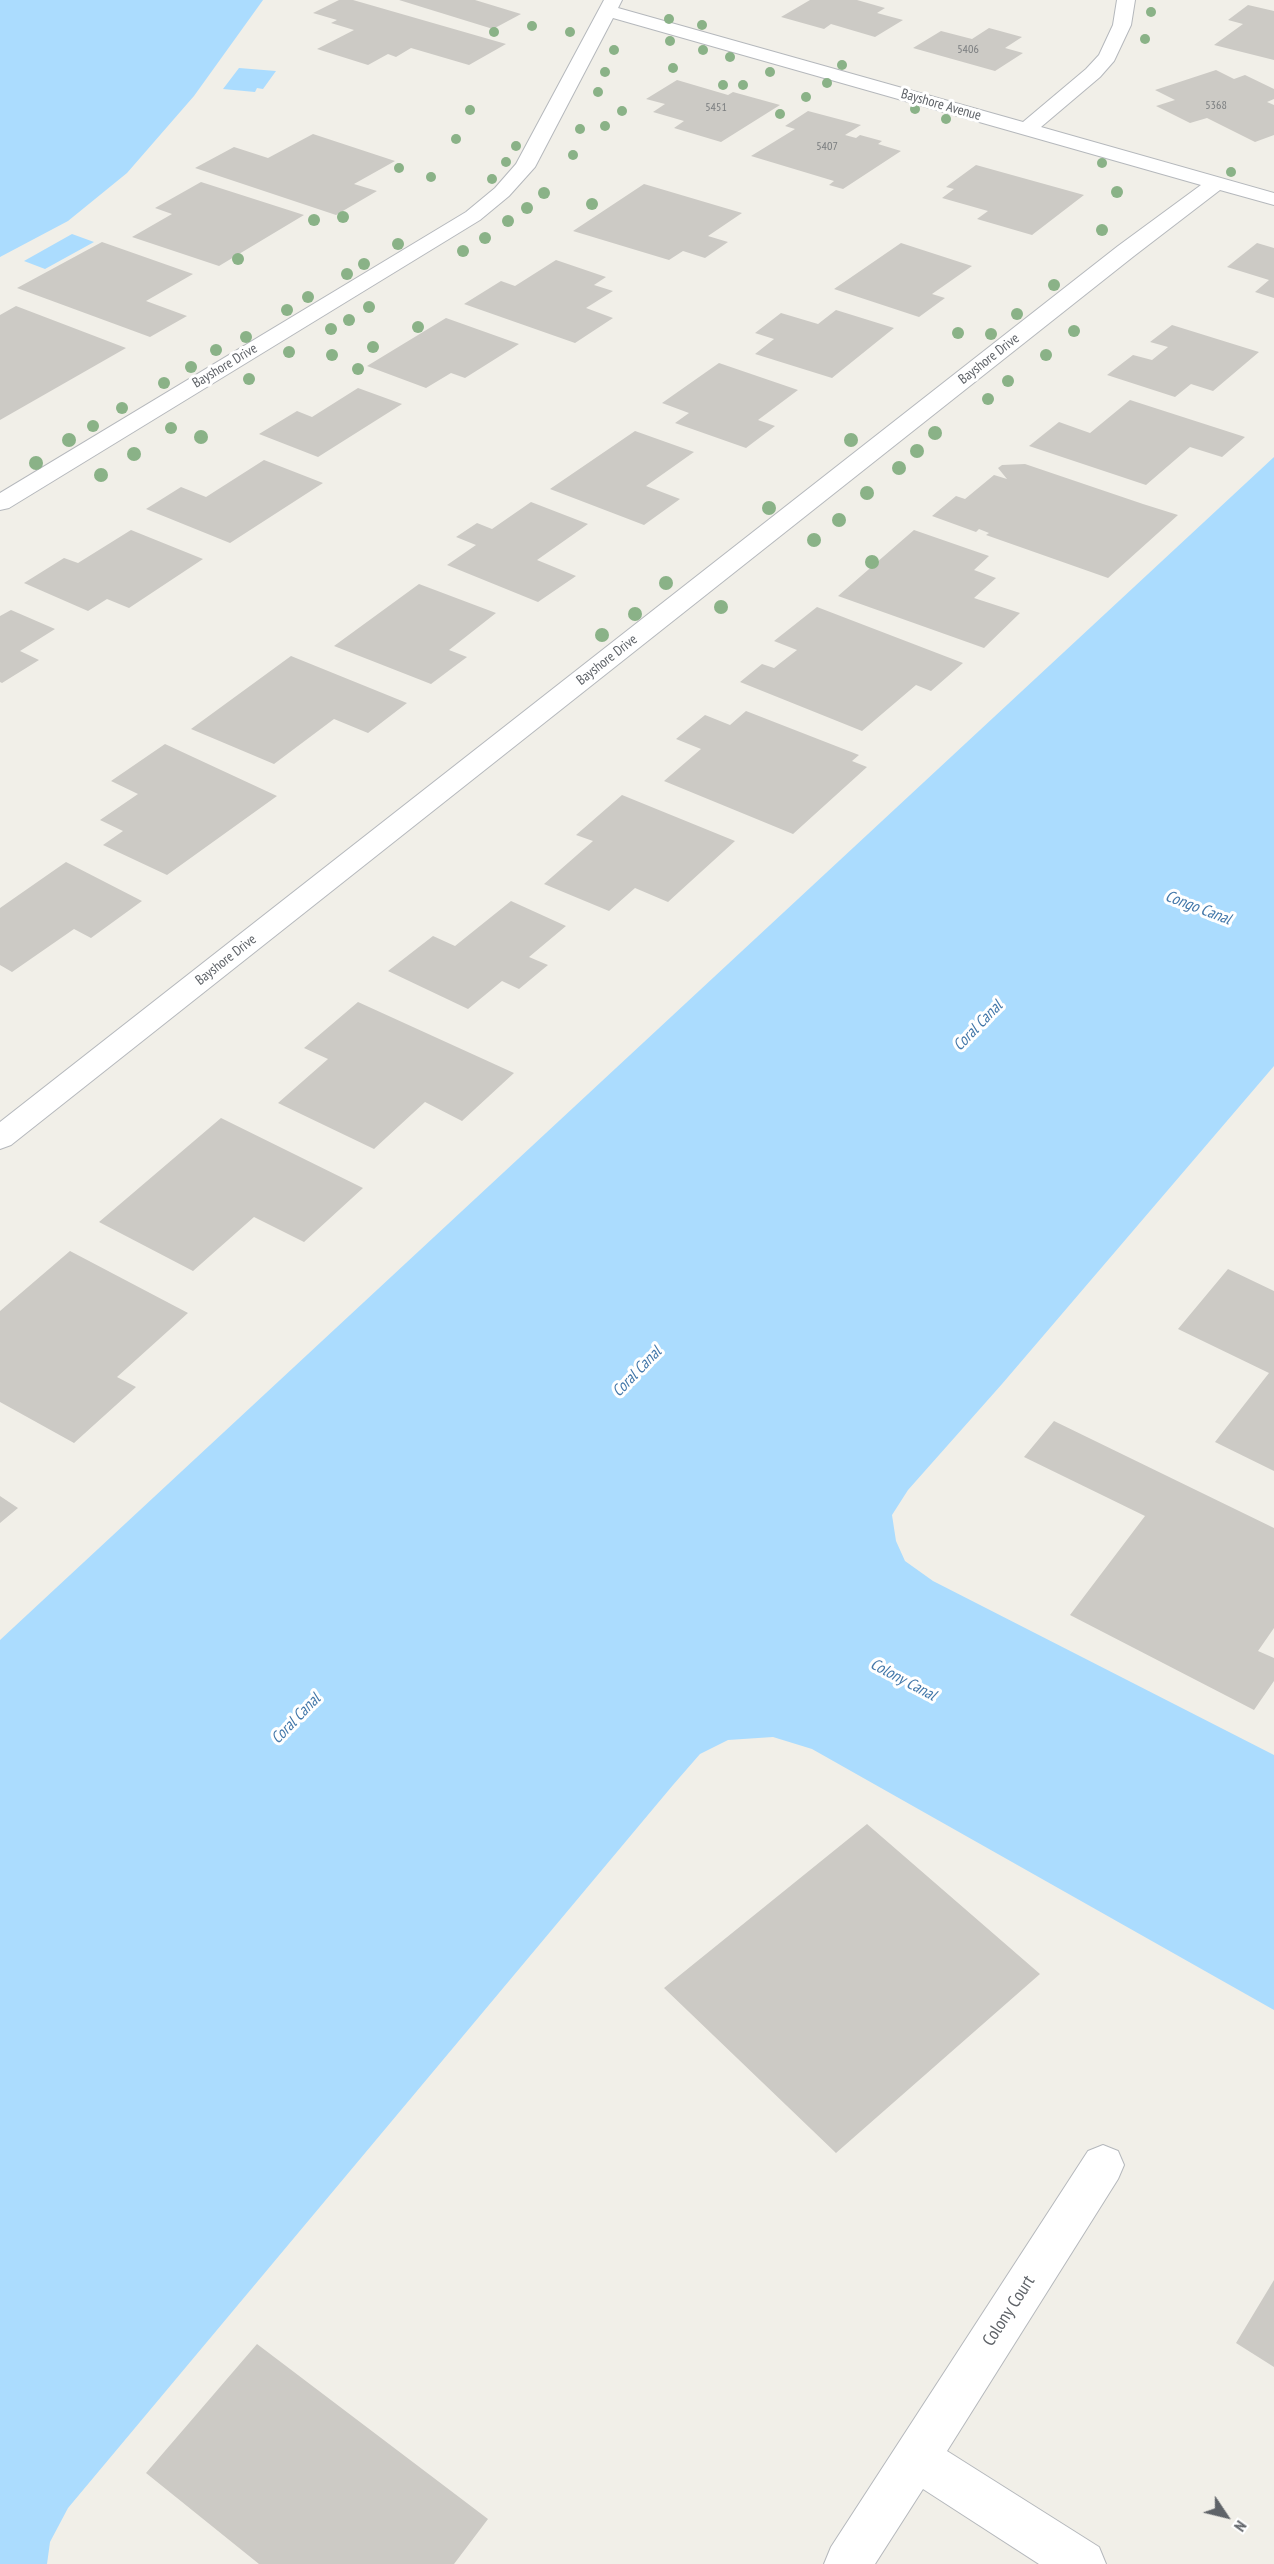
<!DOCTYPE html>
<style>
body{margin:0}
#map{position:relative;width:1274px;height:2564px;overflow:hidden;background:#f1efe8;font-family:"PT Sans Narrow",sans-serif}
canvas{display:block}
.north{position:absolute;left:1196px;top:2486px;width:60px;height:60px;-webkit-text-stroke:4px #fff;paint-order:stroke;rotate:125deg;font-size:16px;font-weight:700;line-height:24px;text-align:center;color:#5f6368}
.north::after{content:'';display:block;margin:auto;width:21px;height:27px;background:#5f6368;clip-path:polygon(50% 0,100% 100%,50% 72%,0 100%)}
</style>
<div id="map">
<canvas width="1274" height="2564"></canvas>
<div class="north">N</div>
</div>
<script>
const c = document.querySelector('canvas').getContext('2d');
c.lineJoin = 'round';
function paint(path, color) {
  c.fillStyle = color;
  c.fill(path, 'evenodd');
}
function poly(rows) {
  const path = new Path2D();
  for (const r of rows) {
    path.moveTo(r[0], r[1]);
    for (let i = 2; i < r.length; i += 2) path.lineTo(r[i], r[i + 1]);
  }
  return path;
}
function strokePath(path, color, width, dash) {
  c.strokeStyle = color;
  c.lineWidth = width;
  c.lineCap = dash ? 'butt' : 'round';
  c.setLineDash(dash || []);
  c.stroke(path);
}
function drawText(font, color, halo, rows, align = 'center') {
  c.font = font + ' "PT Sans Narrow",sans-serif';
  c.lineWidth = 6;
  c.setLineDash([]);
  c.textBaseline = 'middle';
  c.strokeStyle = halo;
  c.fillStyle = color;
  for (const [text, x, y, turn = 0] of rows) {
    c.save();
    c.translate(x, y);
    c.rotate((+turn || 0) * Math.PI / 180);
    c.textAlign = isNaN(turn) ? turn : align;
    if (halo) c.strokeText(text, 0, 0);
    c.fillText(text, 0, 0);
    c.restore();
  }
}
paint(poly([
 [0,0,263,0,194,96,127,173,68,221,0,257],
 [239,68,276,71,263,89,257,88,255,92,223,89],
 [72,234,94,242,45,269,24,261],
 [1274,457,1274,1066,1002,1384,908,1490,892,1515,896,1541,905,1561,933,1581,1274,1755,1274,2010,812,1749,773,1737,728,1740,700,1754,673,1785,68,2508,50,2542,47,2564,0,2564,0,1640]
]), '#abdcfe');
paint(poly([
 [339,0,353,0,506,44,469,65,411,48,396,57,388,54,368,65,317,49,354,30,331,23,337,20,313,13],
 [399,0,475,0,521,14,493,29],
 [810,0,857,0,885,8,877,13,903,20,875,37,831,24,824,29,781,17],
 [1248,5,1274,11,1274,60,1214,45,1243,24,1228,20],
 [989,28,1022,37,1005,48,1023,53,995,71,913,48,941,31,972,39],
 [1216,70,1234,79,1245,75,1274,89,1274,99,1267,102,1274,105,1274,135,1255,142,1207,118,1190,123,1156,106,1175,100,1155,90],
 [677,80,728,95,733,92,780,105,721,142,674,128,684,121,653,112,665,104,646,99],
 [808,111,861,125,845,135,856,138,860,135,882,141,878,144,901,151,843,189,829,185,834,181,751,156,795,129,785,126],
 [313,134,395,161,354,184,377,191,336,215,195,168,234,147,268,158],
 [976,165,1084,195,1032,235,977,219,988,211,942,198,954,189,946,187],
 [201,182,304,215,219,266,132,237,172,214,155,208],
 [644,184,742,213,708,236,728,242,705,258,683,251,669,260,573,231],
 [102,242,193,274,146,301,187,316,150,337,17,288],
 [901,243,972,266,932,294,945,298,919,317,834,289],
 [1257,243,1274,248,1274,298,1255,292,1269,280,1227,267],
 [556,260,606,277,594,285,613,291,586,308,613,318,575,343,464,304,501,281,515,286],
 [16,306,126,348,0,420,0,315],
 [836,310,894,328,832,378,755,354,774,339,755,333,781,313,818,324],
 [446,318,519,344,465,378,451,373,426,388,367,366],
 [1172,325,1259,352,1213,391,1191,384,1175,397,1107,375,1133,355,1152,360,1168,347,1150,342],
 [719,363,798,390,758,420,775,426,746,448,675,423,689,413,662,403],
 [358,388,402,404,318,457,259,434,297,411,312,417],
 [1130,400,1245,437,1222,457,1190,447,1146,485,1029,446,1059,422,1090,433],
 [635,431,694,452,646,486,680,499,644,525,550,489],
 [264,460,323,483,230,543,146,509,181,487,206,497],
 [1025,464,1143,504,1178,515,1108,578,986,535,989,533,979,529,976,532,932,516,956,496,965,499,994,475,1007,479,998,468,1002,465],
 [531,502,588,524,537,560,576,576,538,602,447,565,476,545,456,537,477,523,492,529],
 [131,530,203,559,129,608,107,599,88,611,24,583,64,558,78,563],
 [914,530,989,556,974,570,996,578,974,598,1020,613,984,648,838,596],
 [419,584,496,613,449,650,467,657,431,684,334,646],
 [817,607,963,663,931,691,916,685,862,731,740,682,762,664,774,668,797,650,774,641],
 [11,610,55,629,20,651,39,660,2,683,0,682,0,616],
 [291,656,407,703,368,733,334,719,274,764,191,729],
 [746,711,859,755,852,761,867,767,793,834,664,781,701,749,676,739,705,715,730,725],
 [165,744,277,796,167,875,103,845,123,831,100,820,138,794,111,781],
 [622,795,735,841,668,902,635,888,609,911,544,884,593,841,576,835],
 [66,862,142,901,91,938,74,929,12,972,0,965,0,908],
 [511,901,566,926,529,957,548,965,519,989,502,981,468,1009,388,971,433,936,455,946],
 [358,1002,514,1073,462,1121,425,1102,374,1149,278,1103,328,1059,304,1048],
 [221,1118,363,1188,304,1242,254,1217,193,1271,99,1222],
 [70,1251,188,1313,117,1377,136,1387,74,1443,0,1402,0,1311],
 [1228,1269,1274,1291,1274,1471,1215,1442,1269,1373,1178,1329],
 [1054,1421,1274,1528,1274,1628,1258,1651,1274,1658,1274,1681,1254,1710,1070,1615,1145,1516,1024,1457],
 [0,1496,18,1508,0,1523],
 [867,1824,1040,1974,836,2153,664,1988],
 [1274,2280,1274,2367,1236,2343],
 [257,2344,488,2519,454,2564,259,2564,146,2473]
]), '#cccac5');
const minor = poly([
 [604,0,622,0,618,8,1023,122,1086,69,1099,55,1113,25,1117,0,1135,0,1131,25,1114,61,1100,77,1041,127,1274,193,1274,205,1220,190,1134,256,11,1145,0,1149,0,1122,1118,246,1201,185,613,18,535,167,509,196,480,220,9,508,0,510,0,493,466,212,495,188,516,164,604,0],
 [1103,2145,1118,2151,1124,2165,1118,2179,947,2451,1099,2547,1106,2564,1039,2564,923,2489,875,2564,824,2564,831,2547,1088,2151,1103,2145]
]);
strokePath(minor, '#b5b8bc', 2);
paint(minor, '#fff');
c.fillStyle = '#8ab287';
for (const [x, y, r] of [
 [1151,12,5],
 [669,19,5],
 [702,25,5],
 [532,26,5],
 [494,32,5],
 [570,32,5],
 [1145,39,5],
 [670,41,5],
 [614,50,5],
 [703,50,5],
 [730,57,5],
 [842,65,5],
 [673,68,5],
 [605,72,5],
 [770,72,5],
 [827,83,5],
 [723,85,5],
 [743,85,5],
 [598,92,5],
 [806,97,5],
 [915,109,5],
 [470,110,5],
 [622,111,5],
 [780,114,5],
 [946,119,5],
 [605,126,5],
 [580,129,5],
 [456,139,5],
 [516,146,5],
 [573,155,5],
 [506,162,5],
 [1102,163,5],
 [399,168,5],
 [1231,172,5],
 [431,177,5],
 [492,179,5],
 [1117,192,6],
 [544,193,6],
 [592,204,6],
 [527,208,6],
 [343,217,6],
 [314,220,6],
 [508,221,6],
 [1102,230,6],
 [485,238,6],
 [398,244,6],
 [463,251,6],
 [238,259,6],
 [364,264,6],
 [347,274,6],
 [1054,285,6],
 [308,297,6],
 [369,307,6],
 [287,310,6],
 [1017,314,6],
 [349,320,6],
 [418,327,6],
 [331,329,6],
 [1074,331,6],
 [958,333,6],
 [991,334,6],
 [246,337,6],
 [373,347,6],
 [216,350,6],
 [289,352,6],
 [332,355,6],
 [1046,355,6],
 [191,367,6],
 [358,369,6],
 [249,379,6],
 [1008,381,6],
 [164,383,6],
 [988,399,6],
 [122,408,6],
 [93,426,6],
 [171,428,6],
 [935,433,7],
 [201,437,7],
 [69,440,7],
 [851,440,7],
 [917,451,7],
 [134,454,7],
 [36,463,7],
 [899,468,7],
 [101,475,7],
 [867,493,7],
 [769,508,7],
 [839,520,7],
 [814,540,7],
 [872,562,7],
 [666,583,7],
 [721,607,7],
 [635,614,7],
 [602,635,7]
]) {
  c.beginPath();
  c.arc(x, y, r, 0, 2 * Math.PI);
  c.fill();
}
drawText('12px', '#7a7d7f', null, [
 ["5406",968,50],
 ["5368",1216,106],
 ["5451",716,108],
 ["5407",827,147]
]);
drawText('14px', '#5f6368', '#fff', [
 ["Bayshore Avenue",941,105,16],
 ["Bayshore Drive",989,359,-38],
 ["Bayshore Drive",225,366,-31],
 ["Bayshore Drive",607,660,-38],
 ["Bayshore Drive",226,960,-38]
]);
drawText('italic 16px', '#4277a9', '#fff', [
 ["Congo Canal",1198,908,21],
 ["Coral Canal",978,1026,-46],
 ["Coral Canal",637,1372,-46],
 ["Colony Canal",903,1680,28],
 ["Coral Canal",296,1719,-46]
]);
drawText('18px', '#5f6368', '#fff', [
 ["Colony Court",1009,2311,-57]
]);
</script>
